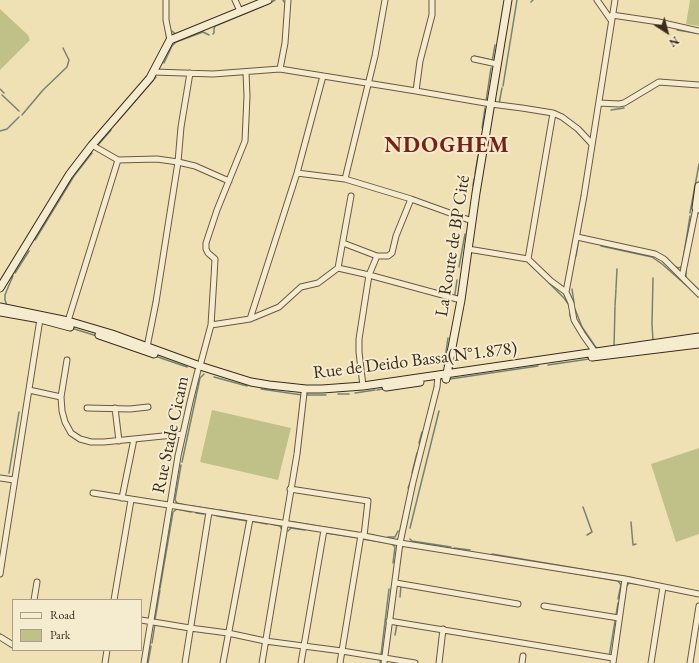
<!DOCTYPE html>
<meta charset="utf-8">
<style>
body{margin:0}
#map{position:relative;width:699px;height:663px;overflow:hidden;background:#f0e1b5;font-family:"EB Garamond",serif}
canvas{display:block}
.legend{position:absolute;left:12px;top:599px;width:130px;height:52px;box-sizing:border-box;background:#f5eccf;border:1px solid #aa9f88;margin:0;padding:5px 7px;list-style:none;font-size:12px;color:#3a2b1e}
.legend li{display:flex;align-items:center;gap:8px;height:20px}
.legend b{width:20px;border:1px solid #aa9f88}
.north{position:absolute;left:647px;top:12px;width:40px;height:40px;-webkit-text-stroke:3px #f5eccf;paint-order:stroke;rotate:144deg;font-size:11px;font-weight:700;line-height:16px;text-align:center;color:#3a2b1e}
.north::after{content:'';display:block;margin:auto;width:14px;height:18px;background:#3a2b1e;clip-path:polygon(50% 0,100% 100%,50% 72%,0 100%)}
</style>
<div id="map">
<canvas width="699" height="663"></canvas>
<ul class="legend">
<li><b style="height:5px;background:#f5eccf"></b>Road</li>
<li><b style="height:11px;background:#c0c189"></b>Park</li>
</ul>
<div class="north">N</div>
</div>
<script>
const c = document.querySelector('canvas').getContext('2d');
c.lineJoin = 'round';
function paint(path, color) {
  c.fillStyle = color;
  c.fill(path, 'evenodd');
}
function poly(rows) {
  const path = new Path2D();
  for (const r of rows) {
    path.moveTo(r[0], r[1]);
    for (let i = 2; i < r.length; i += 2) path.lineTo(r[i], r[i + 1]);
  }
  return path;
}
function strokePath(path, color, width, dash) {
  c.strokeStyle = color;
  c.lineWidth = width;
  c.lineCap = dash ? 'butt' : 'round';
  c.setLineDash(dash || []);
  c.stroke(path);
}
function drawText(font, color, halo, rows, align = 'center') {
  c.font = font + ' "EB Garamond",serif';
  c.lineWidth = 4;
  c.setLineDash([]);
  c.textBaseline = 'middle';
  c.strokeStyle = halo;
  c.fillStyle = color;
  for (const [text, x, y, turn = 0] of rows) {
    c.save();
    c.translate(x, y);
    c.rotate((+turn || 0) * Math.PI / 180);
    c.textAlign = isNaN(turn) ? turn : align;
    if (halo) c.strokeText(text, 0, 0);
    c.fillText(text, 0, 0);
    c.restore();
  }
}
paint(poly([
 [690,0,699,0,699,26,686,24],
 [0,9,28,35,30,40,0,70],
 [212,410,291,428,278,480,200,462],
 [699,448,699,534,676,542,651,464]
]), '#c0c189');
strokePath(poly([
 [283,0,284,2],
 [531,2,533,0],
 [270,3,275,0],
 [677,30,696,33],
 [172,31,174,33,176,34],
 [166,32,167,40],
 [213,34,214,33,214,29,215,26,263,6],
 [474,56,491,60],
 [492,62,495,45],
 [164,63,172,46,176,42,203,32,209,35],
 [503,86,517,0],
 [0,89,4,93],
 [2,95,19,111],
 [486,101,491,68],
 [499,104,502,88],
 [611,110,624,108],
 [22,115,43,90,67,67,69,60,63,48],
 [117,122,156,77],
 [482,128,485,108],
 [0,131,7,129,19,117],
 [98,145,111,130],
 [479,149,481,138],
 [475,174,478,156],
 [473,186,474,179],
 [690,213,699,164],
 [35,240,74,176,92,153],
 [601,246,652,257,662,264,695,293],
 [576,256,578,244],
 [459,267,465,234],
 [676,267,679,268,682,266,690,216],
 [686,270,686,278],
 [15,273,29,251],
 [689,281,699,290],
 [549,283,564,298,569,305],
 [616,288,617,269],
 [572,289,574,303],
 [454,301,457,280],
 [7,306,5,300,5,295,9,285,13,276],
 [615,306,616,289],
 [575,309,582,327,597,349],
 [570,311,570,316,573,322],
 [71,328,97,336],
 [653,341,652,324,653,278],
 [614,347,615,307],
 [155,356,187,367],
 [444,365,448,338],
 [548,365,589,359],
 [214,377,247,386],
 [446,383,450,379,538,366],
 [261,389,302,395],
 [377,390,382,389],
 [355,393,375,390],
 [338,394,349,394],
 [306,395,326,395],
 [419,443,422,432],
 [182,462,200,378,204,374],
 [181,465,175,500,177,503,185,505],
 [9,473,19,412],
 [412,473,417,453],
 [408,488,410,483],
 [192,506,217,510],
 [583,507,592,532,587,535],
 [220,510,259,517],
 [196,513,204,514],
 [217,516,247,521],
 [251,521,267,524],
 [287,521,360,533],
 [631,522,633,545,636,544],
 [271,524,280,526,282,530],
 [410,528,439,411],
 [288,531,291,528,305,530],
 [326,533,359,538],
 [366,534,374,535],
 [388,537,395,537,398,531],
 [362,539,382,542],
 [410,539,412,541,451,547],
 [392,544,395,547,393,563],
 [454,548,470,550],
 [492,554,634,578],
 [543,568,618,581,621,585,618,599],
 [626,587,629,583,636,584],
 [160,588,173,512,177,509,191,512],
 [400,597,401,585],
 [616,615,618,603],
 [155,620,160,590],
 [395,635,397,624],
 [152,643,155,624],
 [609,657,615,621],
 [148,663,151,646],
 [380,663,389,589]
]), '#748374', 1.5);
const street = poly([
 [166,0,166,20,170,40],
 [235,0,240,11],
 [597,0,611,20],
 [612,15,659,22,699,31],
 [474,59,497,64],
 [280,69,285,43,288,0],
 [154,72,213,74,280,69,416,91,491,104,522,108,553,113,562,117,578,129,592,144],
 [416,91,420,61,432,15,432,0],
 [599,103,619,104,624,103,659,82,699,85],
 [92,145,118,160,157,159,178,162,195,166,229,181],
 [297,173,345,179,411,199,472,221],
 [345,179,375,56,385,0],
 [577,237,655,254,664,259,699,294],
 [343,243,377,256,388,256,392,253,396,236,411,199],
 [468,249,528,259,551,281,566,292,571,303,574,320,583,335,595,352],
 [528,259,553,113],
 [338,268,369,275,461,300],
 [682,277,696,208],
 [566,292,584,196,615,0],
 [250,319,297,173,323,76],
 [68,321,118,160],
 [211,325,250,319,279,307,301,287,318,283,338,268,351,196],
 [147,347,156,302,178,162,181,127,190,73],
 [67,360,61,397,62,411,65,422,71,433,80,439,91,442,104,442,183,434],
 [200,366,211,325,214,277,215,259,208,253,206,249,206,243,217,210,245,141,247,96,246,72],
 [363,386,359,352,359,339,369,275,377,256],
 [29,390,61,397],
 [87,408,130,409,148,407],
 [115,408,119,441],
 [0,478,14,480],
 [290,489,368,501,364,536],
 [93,493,364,536,400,543,625,579,699,594],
 [122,498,134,439],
 [0,574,40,319],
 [396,583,518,604],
 [34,600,37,582],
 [114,600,131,500],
 [544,606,619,618],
 [141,620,190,628,228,633,265,641,342,651,415,663],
 [389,621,613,658],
 [0,637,13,645],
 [105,663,107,650],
 [144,663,178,456,190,402,198,370],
 [185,663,209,512],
 [223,663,250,519],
 [262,663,297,454,304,393],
 [301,663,324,530],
 [340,663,361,535],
 [384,663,400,543,413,482,437,387,438,375],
 [439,663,443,629],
 [522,663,523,656],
 [613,663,625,579],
 [651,663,663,587],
 [690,663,699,606]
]);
const secondary = poly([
 [699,186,696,208,699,209],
 [0,288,69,175,92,145,150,78,170,40,268,0],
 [0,307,68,321,112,334,200,366,251,382,269,385,306,389,322,389,363,386,699,337],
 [0,312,40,319,70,327],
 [99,335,154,354],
 [592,357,699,344],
 [446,379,461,300,476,193,508,0],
 [386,387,420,382]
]);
strokePath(street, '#685844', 7);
strokePath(secondary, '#3a2b1e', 9);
strokePath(street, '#f5eccf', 5);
strokePath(secondary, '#f5eccf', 7);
drawText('18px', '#3a2b1e', '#f5eccf', [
 ["La Route de BP Cité",453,246,-81],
 ["Rue de Deido Bassa(N°1.878)",415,361,-7],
 ["Rue Stade Cicam",171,435,-78]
]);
c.letterSpacing = '1px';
drawText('bold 22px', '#7a1f14', '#f5eccf', [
 ["NDOGHEM",447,146]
]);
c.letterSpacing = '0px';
</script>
